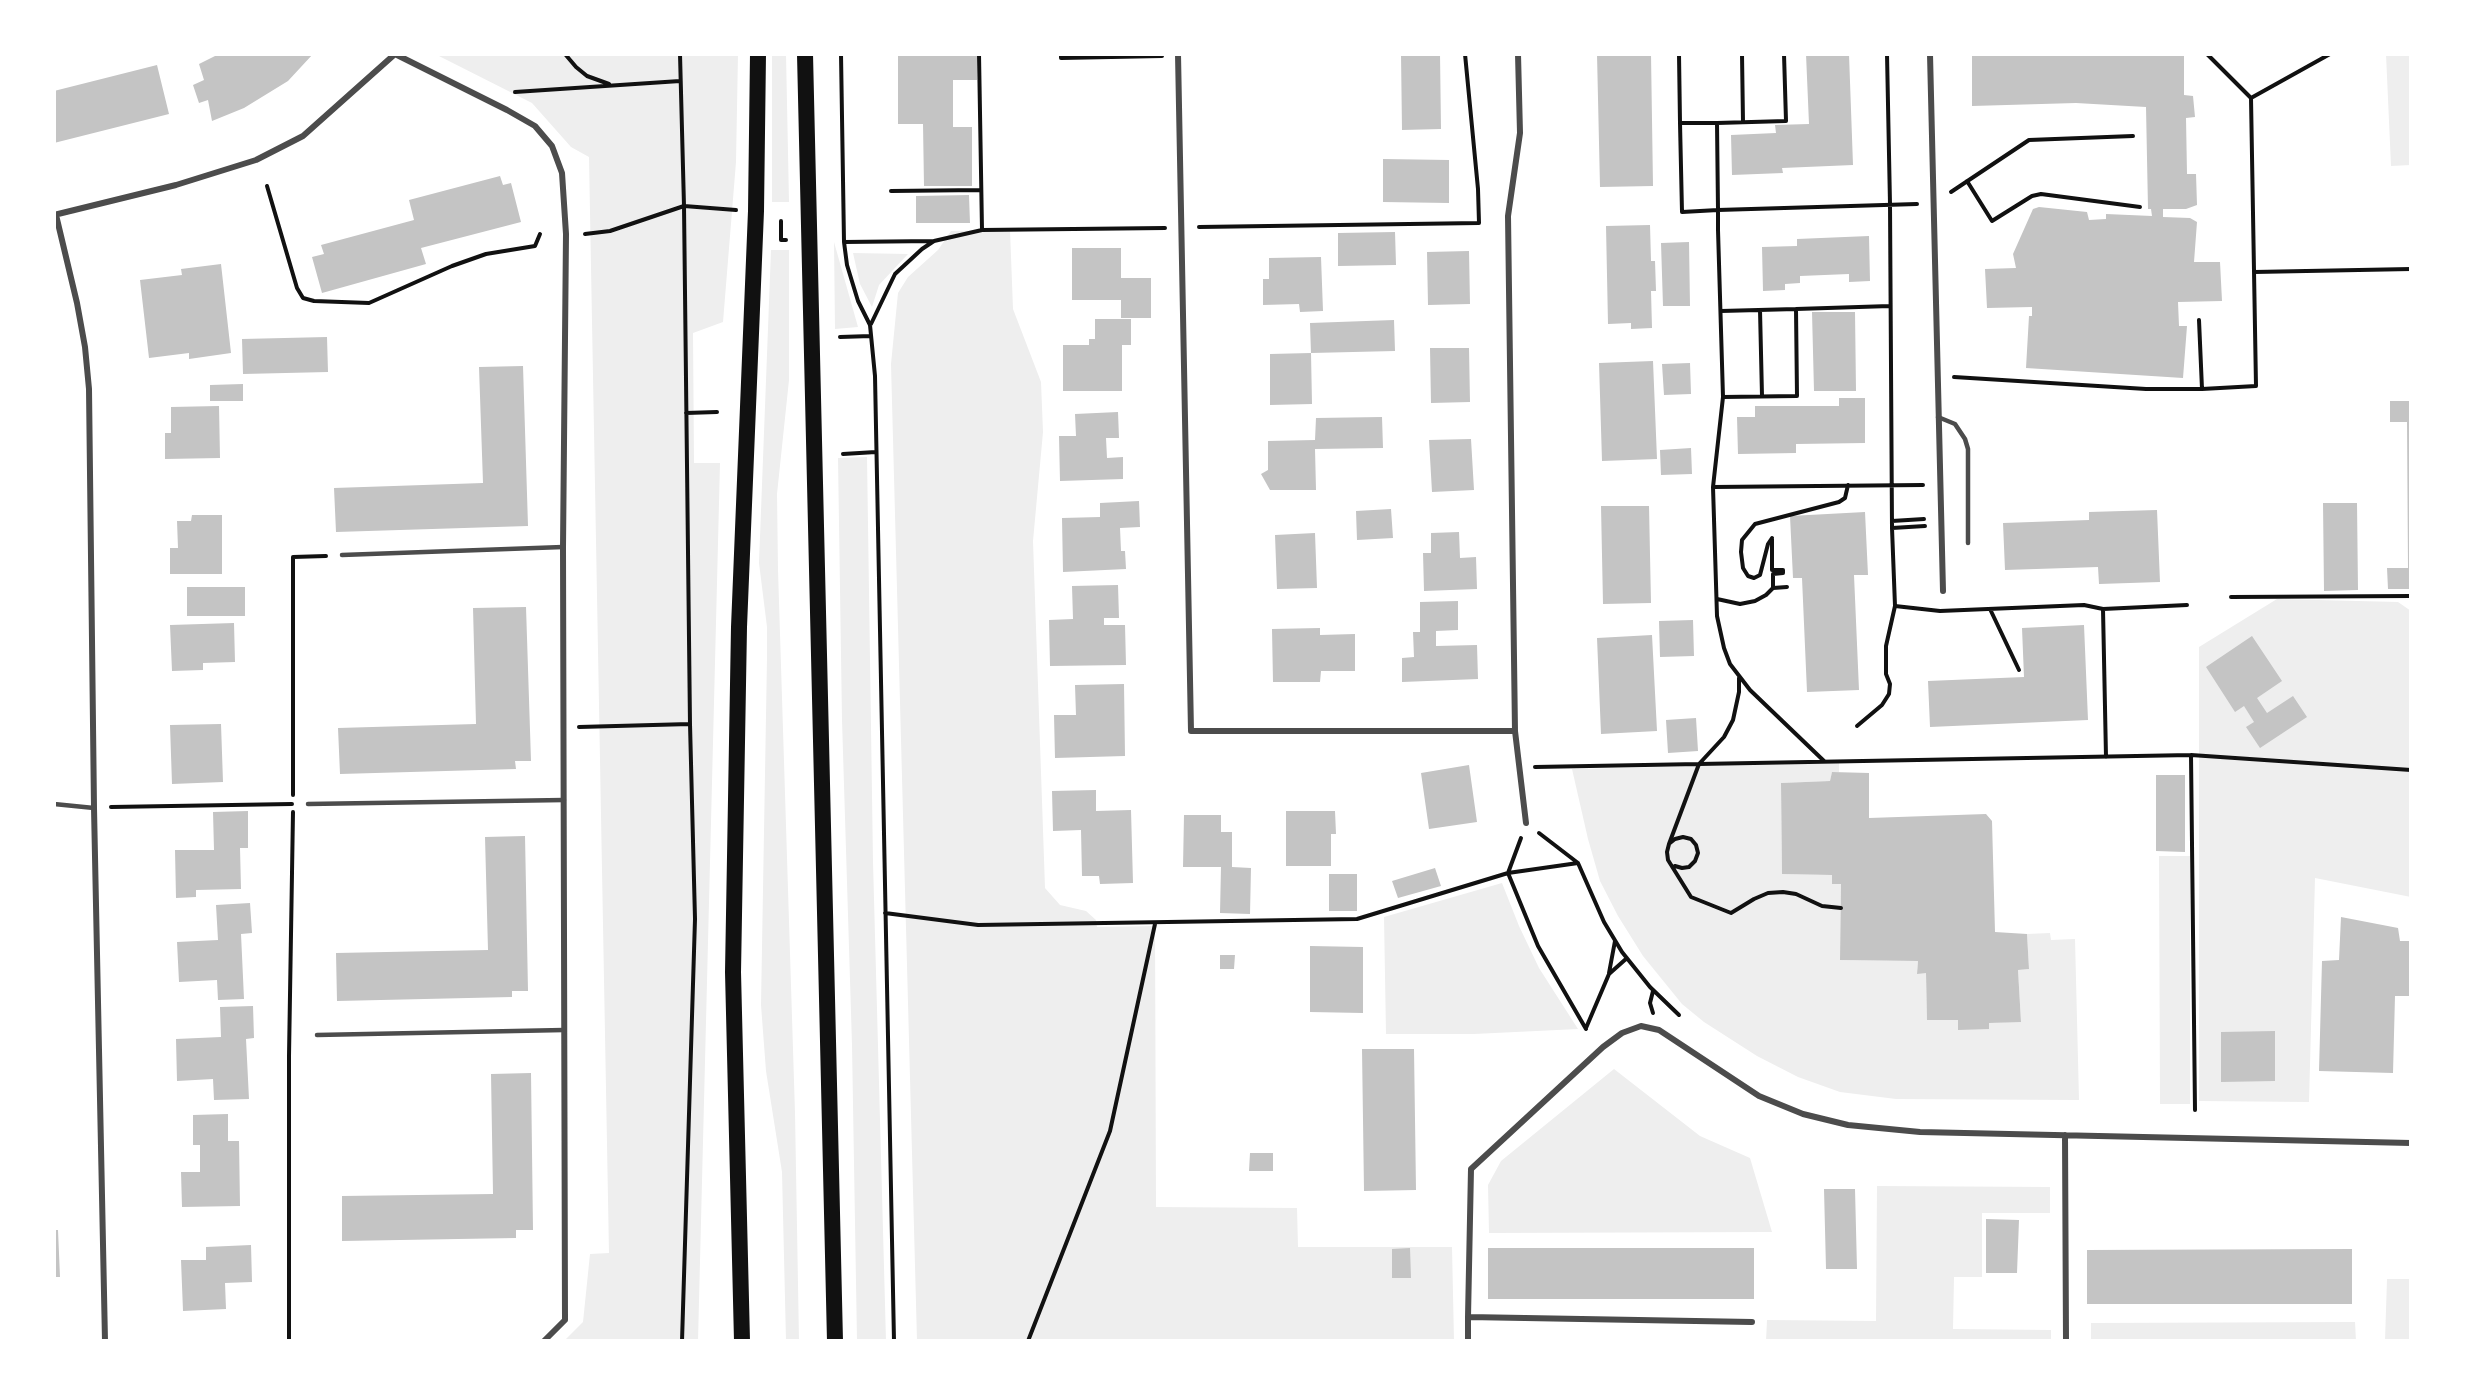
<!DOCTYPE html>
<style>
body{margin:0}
#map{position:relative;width:2465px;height:1395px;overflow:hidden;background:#fff;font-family:Rubik,sans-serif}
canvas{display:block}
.frame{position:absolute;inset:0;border:56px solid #fff;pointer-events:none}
</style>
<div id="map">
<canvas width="2465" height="1395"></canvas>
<div class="frame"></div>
</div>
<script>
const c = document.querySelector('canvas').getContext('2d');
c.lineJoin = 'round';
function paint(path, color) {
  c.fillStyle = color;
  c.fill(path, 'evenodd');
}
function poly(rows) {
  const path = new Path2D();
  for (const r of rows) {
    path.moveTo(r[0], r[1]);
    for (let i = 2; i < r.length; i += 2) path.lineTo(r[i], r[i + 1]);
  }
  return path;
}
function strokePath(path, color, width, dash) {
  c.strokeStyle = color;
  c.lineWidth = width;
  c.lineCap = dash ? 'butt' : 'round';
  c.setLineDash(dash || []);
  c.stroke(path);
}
paint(poly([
 [435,54,738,54,736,162,723,322,693,333,694,463,720,463,698,1341,564,1341,583,1322,590,1254,609,1253,589,157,571,147,532,103],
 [772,54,786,54,789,202,772,202],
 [2386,54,2411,54,2411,165,2391,166],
 [1010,230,1013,309,1041,382,1043,432,1033,541,1045,888,1060,905,1086,911,1096,920,1097,927,1155,926,1156,1207,1297,1208,1298,1247,1452,1247,1454,1341,917,1341,891,364,898,293,908,277,938,250,951,231],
 [834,242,858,327,835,329],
 [771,250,789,250,789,380,777,494,778,570,795,1113,799,1341,786,1341,782,1172,766,1071,761,1005,767,658,767,627,759,563],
 [853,253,908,254,879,285,872,307,860,284],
 [867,457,873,862,886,1341,857,1341,852,1045,842,720,838,458],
 [2277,599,2398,602,2411,611,2411,897,2315,878,2309,1102,2199,1101,2199,647],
 [1839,763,1839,772,1832,772,1830,781,1781,783,1782,874,1832,875,1832,884,1841,884,1840,960,1918,961,1917,973,1926,973,1927,1020,1958,1020,1958,1029,1989,1029,1989,1023,2021,1021,2018,970,2029,969,2027,934,2050,933,2051,940,2075,939,2079,1100,1896,1099,1840,1092,1798,1077,1757,1056,1704,1022,1682,1004,1643,956,1618,916,1600,881,1588,839,1572,769],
 [2159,856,2190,856,2190,1104,2160,1104],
 [1502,883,1519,926,1539,968,1578,1029,1474,1034,1386,1034,1384,917],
 [1614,1069,1700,1136,1750,1158,1772,1232,1489,1233,1488,1185,1501,1161],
 [1877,1186,2050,1187,2050,1213,1982,1213,1982,1277,1954,1277,1953,1329,2051,1330,2051,1341,1766,1341,1767,1320,1876,1321],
 [2387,1279,2411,1279,2411,1341,2385,1341],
 [2355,1322,2356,1341,2091,1341,2091,1323]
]), '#eee');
paint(poly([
 [219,54,313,54,288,81,244,108,212,121,208,100,199,103,193,85,204,80,199,64],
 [898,54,977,54,977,80,953,80,953,127,972,127,972,186,924,186,923,124,898,124],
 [1401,54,1440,54,1441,129,1402,130],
 [1597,54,1651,54,1653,186,1600,187],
 [1806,54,1849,54,1853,165,1782,168,1783,173,1732,175,1731,135,1776,133,1775,125,1809,124],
 [1972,54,2184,54,2184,95,2193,96,2195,117,2186,118,2187,174,2196,174,2197,205,2186,209,2163,209,2163,217,2190,218,2197,222,2194,262,2220,262,2222,301,2178,302,2179,326,2187,326,2183,378,2026,368,2029,316,2032,316,2032,307,1987,308,1985,269,2016,268,2013,254,2033,209,2039,207,2087,212,2089,220,2106,219,2106,214,2152,216,2151,209,2148,209,2146,107,2076,103,1972,106],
 [157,65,169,114,54,143,54,91],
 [1383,159,1449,160,1449,203,1383,202],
 [500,176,503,185,511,183,521,222,421,248,426,264,322,293,312,257,324,254,321,245,414,220,409,200],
 [969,195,970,223,916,223,916,196],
 [1650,225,1651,261,1655,261,1656,291,1651,291,1652,328,1631,329,1631,323,1608,324,1606,226],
 [1395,232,1396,265,1338,266,1338,233],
 [1869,236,1870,281,1849,282,1849,274,1800,276,1800,283,1785,284,1785,290,1763,291,1762,247,1797,246,1797,239],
 [1689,242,1690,306,1663,306,1661,243],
 [1072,248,1121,248,1121,278,1151,278,1151,318,1121,318,1121,300,1072,300],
 [1469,251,1470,304,1428,305,1427,252],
 [1321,257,1323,311,1300,312,1299,304,1263,305,1263,279,1269,279,1269,258],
 [221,264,231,353,189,359,189,353,149,358,140,280,182,275,181,269],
 [1812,312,1855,312,1856,391,1814,391],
 [1095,319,1131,319,1131,345,1122,345,1122,391,1063,391,1063,345,1089,345,1089,339,1095,339],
 [1394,320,1395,351,1311,353,1310,323],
 [327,337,328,372,243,374,242,339],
 [1430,348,1469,348,1470,402,1431,403],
 [1311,353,1312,404,1270,405,1270,354],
 [1653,361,1657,459,1602,461,1599,363],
 [1690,363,1691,394,1664,395,1662,364],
 [523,366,528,526,336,532,334,488,483,483,479,367],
 [243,384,243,401,210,401,210,385],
 [1839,398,1865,398,1865,443,1796,444,1796,453,1738,454,1737,417,1755,417,1755,406,1839,406],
 [2390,401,2411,401,2411,589,2388,589,2387,568,2408,568,2407,422,2390,422],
 [219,406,220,458,165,459,165,433,171,433,171,407],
 [1118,412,1119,438,1106,438,1107,458,1123,457,1123,479,1060,481,1059,436,1076,436,1075,414],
 [1382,417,1383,448,1315,449,1316,490,1270,490,1261,474,1268,470,1268,441,1315,440,1316,418],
 [1471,439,1474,490,1432,492,1429,440],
 [1691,448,1692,474,1661,475,1660,450],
 [1139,501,1140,527,1120,528,1121,551,1125,551,1126,569,1063,572,1062,518,1100,517,1100,503],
 [2323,503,2357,503,2358,590,2324,591],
 [1601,506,1649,506,1651,603,1603,604],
 [1391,509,1393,538,1357,540,1356,511],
 [2157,510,2160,582,2099,584,2098,567,2005,570,2003,523,2089,520,2089,512],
 [1865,512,1868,575,1854,575,1859,690,1807,692,1802,578,1793,578,1790,516],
 [192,515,222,515,222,574,170,574,170,548,178,548,177,521,191,521],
 [1459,532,1460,558,1476,557,1477,589,1424,591,1423,553,1431,553,1431,533],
 [1315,533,1317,588,1277,589,1275,535],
 [1118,585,1119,618,1104,618,1104,625,1125,625,1126,665,1050,666,1049,620,1073,619,1072,586],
 [187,587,245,587,245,616,187,616],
 [1458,601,1458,630,1436,631,1436,646,1477,645,1478,679,1402,682,1402,658,1414,657,1413,632,1420,632,1420,602],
 [526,607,531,761,515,761,516,769,340,774,338,728,476,724,473,608],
 [1693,620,1694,656,1660,657,1659,621],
 [234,623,235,662,203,663,203,670,172,671,170,625],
 [2084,625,2088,720,1930,727,1928,681,2024,677,2022,628],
 [1320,628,1320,635,1355,634,1355,671,1321,671,1320,682,1273,682,1272,629],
 [1652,635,1657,731,1601,734,1597,638],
 [2252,636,2282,681,2257,698,2267,713,2293,696,2307,717,2260,748,2246,727,2254,722,2244,706,2235,712,2206,667],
 [1124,684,1125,756,1055,758,1054,715,1076,715,1075,685],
 [1696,718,1698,751,1668,753,1666,720],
 [221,724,223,782,172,784,170,725],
 [1469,765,1477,822,1429,829,1421,773],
 [1832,772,1869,773,1869,818,1986,814,1992,821,1995,932,2027,934,2029,969,2018,970,2021,1022,1989,1023,1989,1029,1958,1030,1958,1020,1927,1020,1926,973,1917,974,1918,961,1840,960,1841,884,1832,884,1832,875,1782,874,1781,783,1830,781],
 [2156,775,2185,775,2185,852,2156,851],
 [1096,790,1096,811,1131,810,1133,883,1100,884,1099,876,1082,876,1081,830,1053,831,1052,791],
 [248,811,248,848,240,848,241,889,196,890,196,897,176,898,175,850,214,850,213,812],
 [1286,811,1335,811,1336,834,1331,834,1331,866,1286,866],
 [1184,815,1221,815,1221,832,1232,832,1232,867,1251,868,1250,914,1220,913,1221,867,1183,867],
 [525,836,528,991,512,991,512,997,337,1001,336,953,488,950,485,837],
 [1435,868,1441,886,1398,898,1392,881],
 [1329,874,1357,874,1357,911,1329,911],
 [250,903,252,933,241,934,244,999,218,1000,217,980,179,982,177,942,218,940,216,905],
 [2341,917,2398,928,2400,941,2411,941,2411,996,2395,996,2393,1073,2319,1071,2322,961,2339,960],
 [1310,946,1363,947,1363,1013,1310,1012],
 [1220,955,1235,955,1234,969,1220,969],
 [253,1006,254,1038,246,1039,249,1099,214,1100,213,1079,177,1081,176,1039,221,1037,220,1007],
 [2275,1031,2275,1081,2221,1082,2221,1032],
 [1362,1049,1414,1049,1416,1190,1364,1191],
 [531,1073,533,1230,516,1230,516,1238,342,1241,342,1196,493,1194,491,1074],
 [228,1114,228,1141,239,1141,240,1206,182,1207,181,1172,200,1172,200,1145,193,1145,193,1115],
 [1250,1153,1273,1153,1273,1171,1249,1171],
 [1824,1189,1855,1189,1857,1269,1826,1269],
 [1986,1219,2019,1220,2017,1273,1986,1273],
 [54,1230,58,1230,60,1277,54,1277],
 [251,1245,252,1282,225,1283,226,1309,183,1311,181,1260,206,1260,206,1247],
 [1410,1248,1411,1278,1392,1278,1392,1249],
 [1488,1248,1754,1248,1754,1299,1488,1299],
 [2352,1249,2352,1304,2087,1304,2087,1250]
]), '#c4c4c4');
strokePath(poly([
 [565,54,576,67,587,76,609,84],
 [680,54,684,206,690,724,695,919,682,1341],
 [841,54,844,242,847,265,858,301,870,325,875,376,894,1341],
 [979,54,982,230],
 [1061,54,1061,58,1162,56],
 [1679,54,1680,123],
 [1742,54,1743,122],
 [1887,54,1890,204,1892,528],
 [2207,54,2251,98],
 [515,92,680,81],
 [1717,123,1786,121,1784,54],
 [1967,181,1992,221,2032,196,2041,194,2140,207],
 [267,186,297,288,303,298,314,301,369,303,452,266,486,254,535,246,540,234],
 [891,191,981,190],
 [1951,192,2029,140,2133,136],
 [781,221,781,240,786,240],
 [1199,227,1479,223,1478,189,1465,54],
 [585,234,610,231,684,206,736,210],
 [934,241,982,230,1165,228],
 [844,242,934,241,922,249,895,274,871,324],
 [2254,272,2411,269],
 [1796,309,1890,306],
 [1760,310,1762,396],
 [1721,311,1796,309,1797,396,1723,397],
 [840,337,871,336],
 [1954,377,2146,389,2202,389,2199,320],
 [2202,389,2256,386,2251,98,2330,54],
 [686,413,717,412],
 [843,454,876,452],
 [1713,487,1723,397,1718,230,1718,210,1717,123,1680,123,1682,212,1718,210,1917,204],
 [1892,521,1924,519],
 [1772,538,1768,544,1760,575,1754,578,1748,576,1743,568,1741,552,1742,540,1755,524,1839,502,1845,498,1848,485],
 [1772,539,1772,570,1783,570,1783,573,1773,574,1773,588],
 [2231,597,2411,596],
 [1717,599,1740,604,1755,601,1766,595,1773,588,1787,587],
 [1895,606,1940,611,2084,605,2103,609,2187,605],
 [1990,609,2019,670],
 [2103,609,2106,757],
 [1739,678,1739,692,1733,720,1724,737,1699,764,1669,844,1667,852,1668,860,1691,897,1731,913,1754,899,1768,893,1783,892,1796,894,1822,906,1841,908],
 [1857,726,1882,705,1889,694,1890,684,1886,674,1886,646,1895,606,1892,528,1925,526],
 [579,727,690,724],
 [2191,755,2411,770],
 [1824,761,1750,690,1730,664,1724,648,1717,616,1713,487,1923,485],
 [1535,767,2191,755,2195,1110],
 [293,795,293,557,326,556],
 [111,807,292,804],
 [1539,833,1578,863,1604,922,1622,952,1650,987,1679,1015],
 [1521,838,1508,873,1538,946,1586,1029],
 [1670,843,1675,839,1683,837,1691,839,1696,845,1698,853,1695,861,1689,867,1682,868,1675,866],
 [885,913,978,925,1357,919,1508,873,1578,863],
 [1609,973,1615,941],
 [1653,991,1650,1003,1653,1013],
 [1586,1028,1609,974,1627,958],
 [289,1341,289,1056,293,812],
 [1028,1341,1110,1131,1155,924]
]), '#111', 4);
strokePath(poly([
 [1938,417,1955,424,1965,439,1968,449,1968,543],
 [342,555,563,547],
 [54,804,94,808],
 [308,804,564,800],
 [317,1035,564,1030]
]), '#4c4c4c', 4.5);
strokePath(poly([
 [1178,54,1191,731,1515,731],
 [1518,54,1520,133,1508,216,1515,731,1526,823],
 [1930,54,1943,591],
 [54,215,176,185,256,160,303,136,395,54,507,110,535,126,552,146,562,173,566,234,563,547,565,1320,544,1341],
 [56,215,77,303,85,347,89,389,94,808,105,1341],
 [2065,1135,2066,1341],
 [1752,1322,1468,1317,1471,1169,1603,1047,1622,1033,1641,1026,1659,1030,1759,1096,1803,1114,1848,1125,1920,1132,2411,1143],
 [1468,1341,1468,1317]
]), '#4c4c4c', 6);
strokePath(poly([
 [805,54,835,1341],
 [742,1341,733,972,739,627,756,211,758,54]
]), '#111', 16);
</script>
